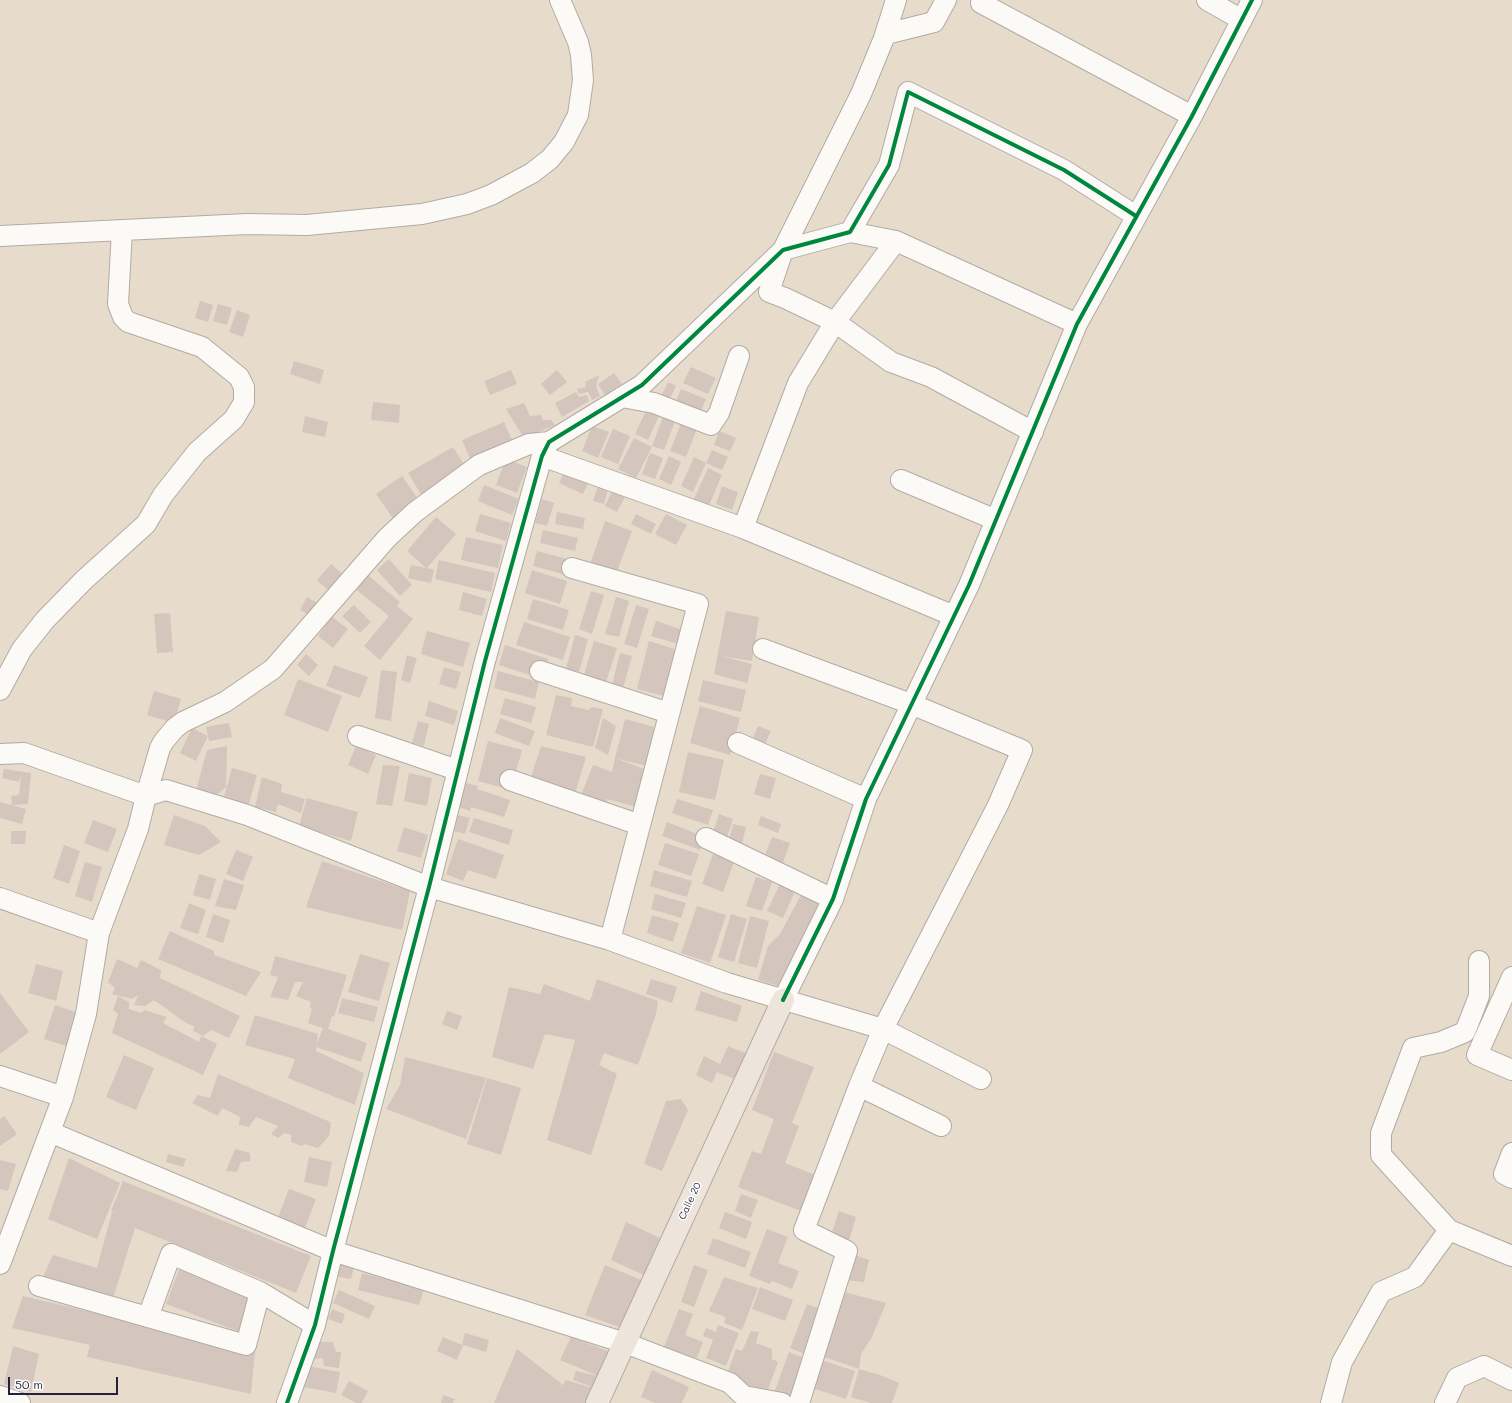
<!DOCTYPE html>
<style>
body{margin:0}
#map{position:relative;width:1512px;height:1403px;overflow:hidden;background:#e7dccc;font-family:Mali,sans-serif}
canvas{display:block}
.scale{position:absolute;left:8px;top:1377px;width:110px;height:18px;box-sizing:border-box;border:2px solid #22223b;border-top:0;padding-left:5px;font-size:12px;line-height:14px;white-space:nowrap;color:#22223b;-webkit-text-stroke:3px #fff;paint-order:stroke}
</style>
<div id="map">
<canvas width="1512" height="1403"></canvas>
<div class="scale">50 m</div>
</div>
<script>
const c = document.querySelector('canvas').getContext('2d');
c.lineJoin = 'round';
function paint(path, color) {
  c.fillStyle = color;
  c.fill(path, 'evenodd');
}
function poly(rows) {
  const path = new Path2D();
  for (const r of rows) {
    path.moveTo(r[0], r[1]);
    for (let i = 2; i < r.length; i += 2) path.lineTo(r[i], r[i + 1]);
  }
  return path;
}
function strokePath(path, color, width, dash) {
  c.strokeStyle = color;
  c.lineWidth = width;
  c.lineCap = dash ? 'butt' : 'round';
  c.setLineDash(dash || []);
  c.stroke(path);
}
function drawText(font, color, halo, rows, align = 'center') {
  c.font = font + ' Mali,sans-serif';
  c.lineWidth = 3;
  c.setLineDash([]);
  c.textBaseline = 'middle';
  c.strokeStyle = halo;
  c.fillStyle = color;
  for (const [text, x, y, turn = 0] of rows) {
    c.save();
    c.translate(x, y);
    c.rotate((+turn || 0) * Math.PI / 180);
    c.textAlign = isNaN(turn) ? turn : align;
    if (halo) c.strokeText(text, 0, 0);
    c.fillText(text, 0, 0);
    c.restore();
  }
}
paint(poly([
 [200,301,213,305,208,322,195,318],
 [218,304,232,308,227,325,213,321],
 [237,310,250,315,243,337,229,332],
 [294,361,324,370,320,384,290,374],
 [691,367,716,378,708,394,683,383],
 [511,370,517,384,490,395,484,381],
 [557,370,567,382,550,395,541,384],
 [614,373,622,384,605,395,598,384],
 [599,375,596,386,600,396,592,400,588,392,579,394,577,389,586,387,585,382],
 [668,382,676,386,668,402,660,398],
 [681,389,706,399,700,414,675,404],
 [576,392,579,397,587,395,589,401,562,417,555,403],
 [373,402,400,405,399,423,371,420],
 [524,403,530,416,541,415,543,420,551,420,555,425,524,438,506,409],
 [646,411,659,416,648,440,635,434],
 [664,414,676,419,664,450,652,446],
 [305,416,328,422,325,437,302,432],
 [504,422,514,445,472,463,462,440],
 [681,423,697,429,686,457,670,451],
 [592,426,609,432,598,458,582,451],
 [613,429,630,436,618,464,601,457],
 [719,431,736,438,730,451,714,445],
 [634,438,652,447,636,478,618,469],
 [453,447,467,469,422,496,408,473],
 [712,450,728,457,722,470,706,463,693,492,681,486,694,457,706,463],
 [650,453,663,458,655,479,642,474],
 [669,456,681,462,671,485,659,479],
 [506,459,527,467,517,493,496,485],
 [568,464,592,475,583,494,559,483],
 [708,468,722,475,708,508,693,501],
 [402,476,420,502,394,520,376,494],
 [600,480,610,483,604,504,593,501],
 [484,485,519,499,512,515,478,501],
 [722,486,738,492,732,510,716,504],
 [613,489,626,495,617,512,605,506],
 [542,499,554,503,547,526,535,523],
 [557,512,585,518,583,529,555,524],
 [480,514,511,523,506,541,475,531],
 [636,514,656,524,651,534,631,524],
 [666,514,687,525,676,545,655,534],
 [436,517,456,534,427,568,434,570,431,583,408,578,411,565,426,568,407,551],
 [605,521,632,531,616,574,590,564],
 [543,530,578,538,575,551,540,543],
 [466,537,503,545,498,568,461,560],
 [537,551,574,561,570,576,533,566],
 [389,559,412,585,400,596,377,570],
 [439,560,495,573,491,592,435,579],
 [331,564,347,578,333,594,317,580],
 [532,570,567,581,560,604,525,593],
 [364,572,400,602,397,606,413,619,380,660,364,646,389,616,353,587],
 [591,591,604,595,592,634,579,629],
 [463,592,487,599,482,616,459,610],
 [307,597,324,607,316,619,300,610],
 [616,597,629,601,619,637,605,634],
 [533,599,569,610,563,630,527,619],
 [354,605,371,622,360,633,342,616],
 [636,605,649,609,637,648,624,644],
 [726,611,759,617,752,661,721,656,752,664,747,683,714,674],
 [170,613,173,652,157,653,154,614],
 [332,617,348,629,333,648,318,636],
 [656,621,686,631,681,645,651,636],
 [524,622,570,637,563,660,516,645],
 [427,631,470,643,463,667,421,654],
 [575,635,588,639,579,672,566,669],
 [594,641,617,648,606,682,584,675],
 [649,641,687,653,675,699,637,689],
 [505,645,548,659,542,679,499,665],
 [620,653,632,656,623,688,612,685],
 [306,654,318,665,309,676,297,665],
 [407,655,417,658,410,683,401,680],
 [334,665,368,677,360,698,326,686],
 [444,667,461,672,456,689,439,684],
 [381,670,397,672,391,721,375,718],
 [498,671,539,682,535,699,494,688],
 [298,679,342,696,328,732,284,715],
 [703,680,746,690,741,712,698,701],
 [154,691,181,699,174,723,147,715],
 [556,695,572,698,571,706,588,710,592,707,603,709,593,747,546,735],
 [505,698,536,707,531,723,500,714],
 [429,701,458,711,454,725,425,716],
 [700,706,740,718,730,755,690,743],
 [500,718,535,731,529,746,495,733],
 [603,718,616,726,608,755,595,748],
 [625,719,669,731,659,769,615,758],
 [418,721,429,724,424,746,412,743],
 [229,723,232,737,209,741,208,736,196,761,180,753,192,728,208,736,206,727],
 [758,726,771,731,763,749,751,743],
 [488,741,522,750,511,790,478,781],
 [227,746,226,787,215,796,196,791,207,750],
 [356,746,376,755,368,774,348,765],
 [541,746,586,757,575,794,530,780],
 [688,752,724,760,715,800,679,792],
 [615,758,657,774,641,808,607,799,606,803,581,795,593,765,612,772],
 [383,765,400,766,392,806,376,804],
 [232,768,257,775,247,811,222,804],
 [4,769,31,773,28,804,12,805,11,796,19,795,21,774,19,782,2,778],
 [409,773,432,778,427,806,404,801],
 [760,774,776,778,770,799,754,794],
 [262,777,282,784,281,792,305,799,301,813,278,804,276,812,255,807],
 [466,783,478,786,477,789,510,800,504,817,471,807,470,811,459,807],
 [307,798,358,812,351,841,299,826],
 [677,799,713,810,708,825,672,813],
 [0,802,26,809,22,824,0,818],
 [719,814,733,819,726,840,712,835],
 [174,815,205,826,221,842,199,855,164,845],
 [458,815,470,818,465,834,454,831],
 [761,816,781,824,778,833,758,825],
 [474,818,513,830,509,845,469,832],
 [93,820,117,829,108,852,84,843],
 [667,822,705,837,700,850,662,836],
 [733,824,746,827,741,848,728,844],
 [404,827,428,835,421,858,397,851],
 [11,831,26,831,25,844,11,844],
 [772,837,790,843,782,865,764,858],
 [458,839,504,855,496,879,468,870,463,881,446,874],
 [665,843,699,854,691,876,658,865],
 [64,845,80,851,69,884,53,878],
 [236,850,253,857,243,881,226,874],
 [713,854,734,862,723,892,702,884],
 [322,861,410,891,402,930,306,907],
 [85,862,102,867,92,902,75,896],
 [654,870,692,881,687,897,650,886],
 [199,874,216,879,210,900,193,895],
 [756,877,772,882,762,911,746,906],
 [224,879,244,885,236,910,215,906],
 [780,884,795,891,783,918,767,911],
 [655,894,686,903,681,918,651,909],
 [801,895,820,899,785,988,758,980,768,946,780,934],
 [189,903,206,910,198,934,180,928],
 [697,906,726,915,710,963,681,953],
 [213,914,230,920,223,943,206,937],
 [731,914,747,919,734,962,718,957],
 [652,915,679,923,673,942,647,933],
 [750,916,769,921,757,968,738,963],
 [170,931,214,951,214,955,261,972,246,996,158,959],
 [360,954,390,963,379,1001,348,992],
 [275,956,347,975,334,1017,332,1016,328,1029,367,1043,361,1062,316,1047,323,1028,308,1023,312,1009,310,1008,311,1002,296,996,303,982,295,982,288,1000,270,997,278,977,270,975],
 [117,959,137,968,141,960,161,970,160,978,240,1016,229,1038,211,1030,203,1036,193,1031,194,1026,186,1023,154,1000,145,1006,134,1005,138,995,132,999,112,994,115,988,108,982],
 [36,964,63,971,56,1001,28,993],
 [597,979,658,1001,656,1014,638,1065,604,1053,599,1065,617,1074,591,1155,547,1140,575,1040,545,1034,533,1069,492,1057,509,987,540,994,544,984,590,1001],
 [651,979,677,987,672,1003,646,994],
 [701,991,742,1006,737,1022,695,1010],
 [0,993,29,1032,0,1054],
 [118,996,129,1002,129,1009,141,1013,144,1010,167,1017,163,1023,199,1042,201,1036,217,1044,203,1075,112,1033,118,1014,113,1010],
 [342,998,378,1007,374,1022,338,1013],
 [55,1005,84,1015,73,1048,44,1039],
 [447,1011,462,1016,457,1030,442,1024],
 [255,1015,318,1034,316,1051,364,1073,355,1105,288,1078,295,1059,245,1045],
 [728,1046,750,1055,740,1081,717,1072,712,1083,696,1075,704,1056,720,1064],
 [774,1052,814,1067,792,1123,799,1126,785,1163,833,1182,819,1218,738,1187,752,1151,761,1154,774,1119,752,1110],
 [124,1055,154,1068,136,1110,106,1097],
 [405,1057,486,1078,466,1139,386,1109,400,1085],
 [218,1074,328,1121,331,1123,329,1136,318,1148,305,1144,302,1146,291,1142,291,1135,284,1133,278,1138,271,1134,278,1126,256,1117,249,1127,239,1125,240,1117,222,1108,218,1116,192,1103,198,1095,210,1098],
 [487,1078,521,1088,501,1155,467,1144],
 [681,1099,688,1110,662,1171,644,1164,666,1101],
 [4,1116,17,1134,0,1146,0,1119],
 [235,1149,250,1153,250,1161,241,1162,237,1172,226,1171],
 [168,1154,186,1159,183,1167,166,1162],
 [309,1157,332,1162,327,1187,304,1182],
 [69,1158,120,1183,97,1239,48,1219],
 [0,1160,16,1164,8,1191,0,1189],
 [123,1181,311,1256,296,1293,135,1228,110,1308,39,1286,53,1255,97,1268,112,1212,122,1215,111,1211],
 [289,1189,316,1199,304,1231,277,1220],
 [741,1194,758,1200,751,1218,735,1211],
 [839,1211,856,1217,849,1241,831,1235],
 [725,1212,752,1222,746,1239,719,1228],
 [626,1222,660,1238,644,1275,611,1260],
 [767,1229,788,1237,778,1263,799,1271,792,1289,772,1281,770,1284,749,1276],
 [713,1238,751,1252,745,1268,707,1254],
 [855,1255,869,1260,864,1282,845,1280],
 [338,1259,355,1263,351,1279,334,1276],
 [182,1262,255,1290,240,1332,166,1304],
 [605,1265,646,1282,622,1328,585,1315],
 [694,1265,708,1270,694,1307,681,1302],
 [362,1273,424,1289,419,1305,358,1290],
 [724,1277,758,1288,742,1330,724,1323,726,1317,709,1311],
 [760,1287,793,1300,785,1321,752,1309],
 [339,1290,375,1306,369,1319,333,1303],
 [840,1291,886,1303,872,1337,861,1354,859,1369,816,1354],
 [23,1296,255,1351,251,1394,87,1357,90,1345,12,1328],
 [807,1304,824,1310,808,1355,790,1348],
 [332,1309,345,1314,342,1324,328,1319],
 [679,1309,693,1314,685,1335,703,1342,697,1358,679,1352,677,1357,662,1352],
 [718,1325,739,1333,726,1366,706,1358,713,1340,703,1336,706,1328,716,1332],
 [751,1331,759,1332,756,1343,772,1349,772,1359,778,1362,767,1392,726,1377,736,1349,742,1351],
 [465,1333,489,1340,486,1352,463,1345,457,1360,437,1351,443,1337,462,1345],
 [571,1337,610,1352,595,1388,573,1380,576,1371,598,1376,560,1360],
 [318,1342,333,1342,336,1352,341,1352,339,1368,324,1366,323,1358,314,1359],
 [13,1346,39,1354,31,1392,4,1384],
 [517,1349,562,1384,560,1389,566,1380,592,1388,587,1403,494,1403],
 [789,1352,807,1359,791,1400,774,1393],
 [815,1358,855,1371,846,1399,806,1386],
 [307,1366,340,1372,336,1393,303,1387],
 [859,1369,880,1375,899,1383,892,1403,871,1403,851,1397],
 [652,1370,689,1387,682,1403,655,1403,641,1397],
 [349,1381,368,1391,362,1403,356,1403,341,1395],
 [443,1395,455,1399,453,1403,441,1403]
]), '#d4c5bd');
const minor = poly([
 [896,0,884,38,861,94,783,250,769,292,785,298,835,322,891,362,931,377,1033,432],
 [983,0,981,3,1192,116],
 [1207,0,1242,20],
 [886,34,934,22,946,0],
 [850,232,896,241,1077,324],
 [0,236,247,224,307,225,422,214,467,204,491,195,532,173,550,159,564,142,578,115,583,80,581,55,578,42,560,0],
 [622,397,654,403,711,425,719,413,739,356],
 [542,456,743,528,954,616],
 [901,480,996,520],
 [743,528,798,383,835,322,896,241],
 [572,568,698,604,610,940],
 [763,649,911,704,1022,750,998,805,883,1029,859,1086,804,1230,847,1251,799,1403],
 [540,671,669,713],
 [0,690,22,649,45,620,84,580,146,524,163,495,197,452,234,419,244,402,244,387,239,377,202,347,140,326,128,322,123,317,118,304,122,230],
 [358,736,457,770],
 [738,743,866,799],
 [0,754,24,753,146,796,166,790,247,815,429,887,610,940,727,983,883,1029,981,1079],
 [510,780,640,825],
 [706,838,833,899],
 [0,898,99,933],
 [1512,977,1477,1055,1512,1070],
 [783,1000,833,899,866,799,969,585,1077,324,1192,116,1252,0],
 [0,1076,63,1097],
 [859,1086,941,1126],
 [50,1132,333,1251,625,1343,730,1383,751,1403],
 [1512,1153,1504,1174,1512,1178],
 [1449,1230,1381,1155,1381,1133,1413,1048,1441,1042,1465,1032,1479,996,1479,961],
 [0,1264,63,1097,86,1014,99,933,138,829,146,796,160,748,164,741,175,728,183,722,225,702,273,669,387,538,415,512,479,465,529,444,549,442],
 [39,1286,246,1345,260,1292],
 [148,1317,171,1254,260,1292,315,1325],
 [0,1396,20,1403],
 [744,1396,782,1403],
 [287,1403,315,1325,333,1251,429,887,485,661,542,456,549,442,642,385,783,250,850,232,889,165,908,92,1064,170,1136,216],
 [1331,1403,1342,1362,1381,1292,1415,1277,1449,1230,1512,1256],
 [1445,1403,1457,1378,1484,1366,1512,1380]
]);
const major = poly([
 [597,1403,783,1000]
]);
strokePath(minor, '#b2aba3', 22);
strokePath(major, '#b2aba3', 24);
strokePath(minor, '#fbfaf7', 20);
strokePath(major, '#ede4db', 22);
strokePath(poly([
 [783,1000,833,899,866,799,969,585,1077,324,1192,116,1252,0],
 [287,1403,315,1325,333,1251,429,887,485,661,542,456,549,442,642,385,783,250,850,232,889,165,908,92,1064,170,1136,216]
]), '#00873e', 4);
drawText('10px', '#22223b', '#fff', [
 ["Calle 20",690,1201,-65]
]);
</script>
